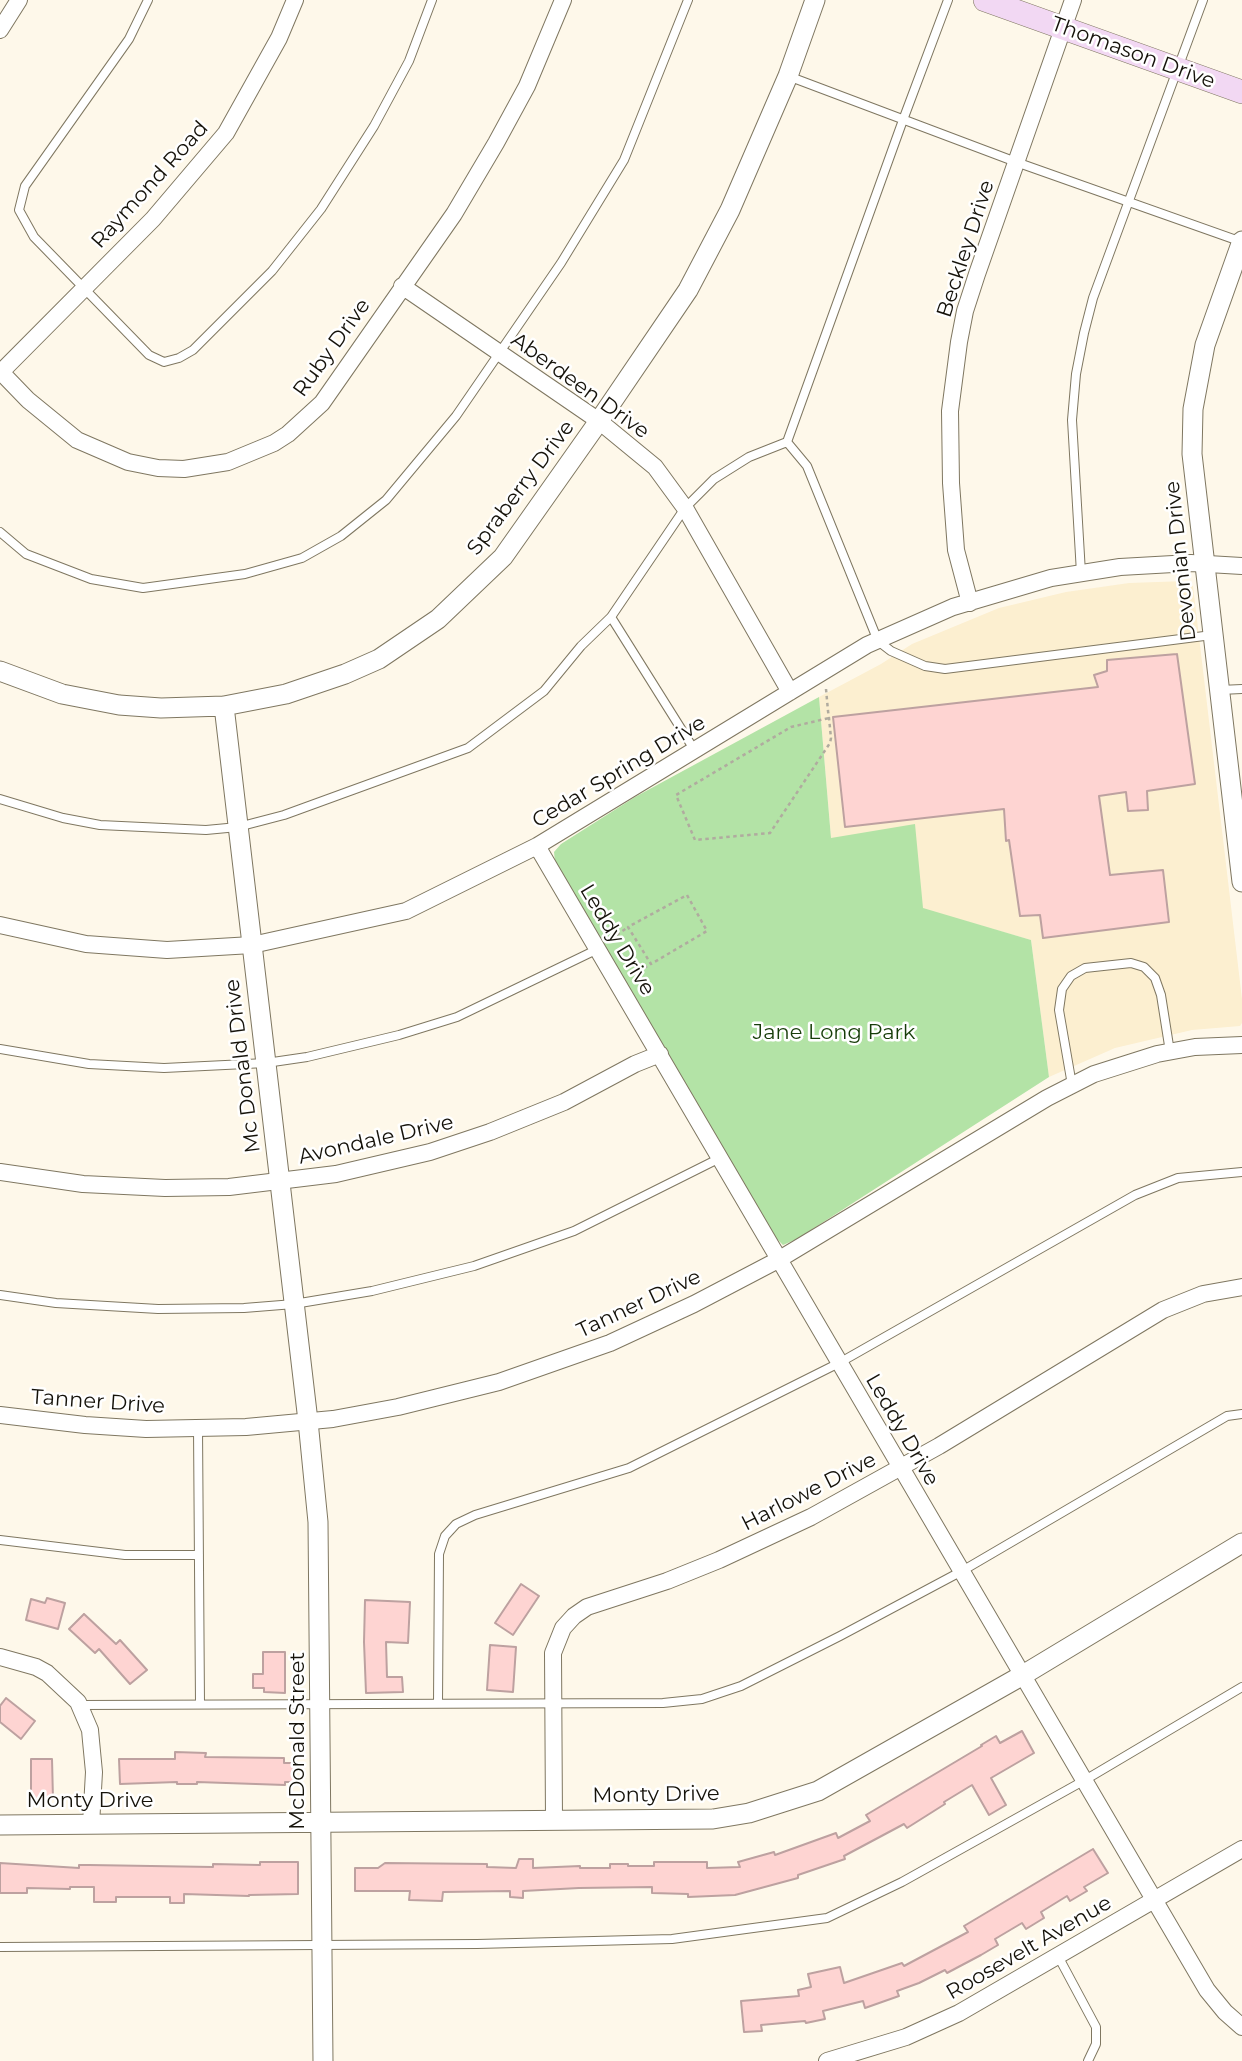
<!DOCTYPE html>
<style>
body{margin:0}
canvas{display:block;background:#fef8ea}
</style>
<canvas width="1242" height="2061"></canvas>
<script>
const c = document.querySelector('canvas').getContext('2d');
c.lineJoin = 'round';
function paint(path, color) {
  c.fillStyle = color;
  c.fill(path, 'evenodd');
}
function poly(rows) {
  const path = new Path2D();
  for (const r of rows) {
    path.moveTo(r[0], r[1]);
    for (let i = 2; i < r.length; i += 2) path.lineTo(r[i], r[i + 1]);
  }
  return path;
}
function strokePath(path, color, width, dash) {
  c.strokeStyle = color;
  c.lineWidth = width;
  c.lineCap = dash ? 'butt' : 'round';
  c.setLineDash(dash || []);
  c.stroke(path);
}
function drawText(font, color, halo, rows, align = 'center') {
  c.font = font + ' Montserrat,sans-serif';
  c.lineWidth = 5;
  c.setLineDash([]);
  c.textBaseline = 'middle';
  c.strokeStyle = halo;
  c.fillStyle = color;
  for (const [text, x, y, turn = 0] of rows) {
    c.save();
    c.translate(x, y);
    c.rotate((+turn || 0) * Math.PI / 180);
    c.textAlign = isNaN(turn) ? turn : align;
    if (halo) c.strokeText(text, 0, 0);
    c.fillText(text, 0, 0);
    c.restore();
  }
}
paint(poly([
 [1186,581,1193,586,1242,999,1242,1023,1240,1026,1192,1030,1115,1048,1049,1077,1031,940,923,909,831,838,819,697,881,664,912,644,999,608,1066,592,1129,583]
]), '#fcefd0');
paint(poly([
 [819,697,831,838,915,824,923,908,1031,940,1049,1077,797,1239,783,1245,773,1235,555,862,554,852,561,844,635,797]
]), '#b3e3a6');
const building = poly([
 [1177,654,1195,784,1147,791,1148,810,1128,811,1126,792,1099,796,1110,875,1163,870,1169,922,1043,938,1040,915,1020,916,1009,840,1006,841,1004,809,845,827,833,717,1098,687,1094,675,1107,671,1107,660,1177,654],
 [521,1584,539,1596,513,1635,495,1623,521,1584],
 [47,1598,65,1603,58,1629,26,1620,31,1599,45,1603,47,1598],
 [365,1600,410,1602,408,1643,386,1642,387,1677,402,1677,403,1692,366,1693,364,1642,365,1600],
 [84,1614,116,1644,120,1640,147,1670,130,1684,99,1649,95,1653,69,1629,84,1614],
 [490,1645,516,1647,513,1692,487,1690,490,1645],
 [263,1652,285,1652,285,1693,264,1692,264,1688,253,1688,253,1674,263,1674,263,1652],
 [6,1698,35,1721,21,1739,0,1722,0,1706,6,1698],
 [1022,1731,1034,1753,991,1778,1006,1805,989,1815,972,1785,944,1802,945,1804,907,1828,904,1824,844,1856,845,1859,798,1875,798,1878,735,1895,688,1897,688,1894,652,1893,652,1887,579,1888,523,1891,523,1898,510,1897,510,1891,443,1892,442,1901,409,1900,410,1891,355,1891,355,1868,378,1868,385,1863,487,1864,487,1867,516,1868,519,1859,533,1859,533,1868,580,1866,580,1868,610,1868,610,1864,628,1864,628,1866,654,1866,654,1862,707,1862,707,1868,740,1867,738,1862,774,1852,775,1855,836,1833,838,1838,870,1821,866,1815,982,1746,981,1745,996,1736,1000,1743,1022,1731],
 [175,1752,206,1753,205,1757,284,1758,284,1763,294,1763,294,1782,285,1782,285,1785,197,1782,197,1784,177,1784,177,1782,120,1784,119,1759,175,1759,175,1752],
 [31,1759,52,1759,53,1799,31,1799,31,1759],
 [1093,1849,1108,1873,1084,1887,1087,1891,1070,1901,1067,1896,1041,1912,1044,1918,1026,1929,1022,1923,995,1939,998,1945,981,1955,947,1973,945,1970,919,1983,897,1991,899,1996,865,2008,863,2001,823,2011,825,2019,806,2023,805,2021,761,2025,762,2031,744,2032,741,2001,799,1996,798,1990,811,1987,808,1974,840,1967,844,1983,902,1963,904,1966,968,1932,964,1926,1093,1849],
 [260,1862,298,1862,298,1894,249,1895,249,1896,184,1894,184,1903,170,1903,170,1897,116,1897,116,1902,94,1902,94,1887,70,1887,70,1889,27,1888,27,1893,0,1893,0,1863,79,1868,79,1865,89,1865,213,1867,213,1864,260,1865,260,1862]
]);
paint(building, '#fed4d2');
strokePath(building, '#bda1a0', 2);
const service = poly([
 [148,0,129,39,25,186,19,210,34,237,149,355,164,362,179,358,193,350,272,271,321,209,374,126,409,61,432,0],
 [788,76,1016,162,1242,242],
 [787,442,807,466,878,641,891,651,925,666,945,669,1212,635],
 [0,532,26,554,91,579,143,588,245,574,302,558,341,536,386,500,456,416,561,263,624,160,688,0],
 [1081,573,1072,420,1076,374,1084,333,1093,298,1203,0],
 [611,617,695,751],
 [1220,690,1242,689],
 [0,799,63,818,100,825,206,830,238,827,284,815,468,748,544,691,581,646,611,617,685,508,714,479,749,457,787,442,903,120,948,0],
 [0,1049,89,1064,164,1068,266,1063,307,1057,399,1035,457,1017,598,949],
 [1072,1085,1059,1010,1062,989,1071,976,1085,968,1131,963,1144,967,1155,978,1161,995,1170,1052],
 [0,1295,56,1303,158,1309,244,1308,294,1304,372,1291,474,1266,574,1231,720,1158],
 [198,1428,200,1704],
 [0,1540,125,1555,199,1555],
 [438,1703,439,1554,445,1536,456,1524,475,1515,629,1468,839,1363,1135,1195,1178,1178,1242,1172],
 [80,1705,663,1703,702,1699,741,1686,840,1636,962,1571,1227,1416,1242,1414],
 [0,1947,477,1944,672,1939,827,1918,902,1882,1085,1780,1242,1687],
 [1058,1956,1096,2027,1096,2044,1088,2061]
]);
const minor = poly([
 [0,30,19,0],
 [402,286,599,421,655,467,685,508,790,692],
 [0,371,28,400,77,440,128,462,158,468,184,469,228,462,274,443,288,434,322,403,454,214,496,143,527,86,563,0],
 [0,373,153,219,226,133,279,38,295,0],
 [970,603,956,550,951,483,950,411,959,342,965,311,977,274,1073,0],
 [537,846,1207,1990,1225,2012,1242,2027],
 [0,925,86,944,167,950,252,945,406,911,537,846,867,645,953,607,1051,578,1120,567,1191,563,1242,566],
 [0,1172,83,1184,165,1188,229,1187,336,1174,430,1152,490,1132,564,1102,635,1064,660,1054],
 [0,1415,85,1425,146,1429,246,1427,333,1419,398,1407,499,1382,610,1343,694,1304,778,1260,1047,1098,1094,1074,1157,1054,1195,1047,1242,1045],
 [0,1657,36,1667,47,1673,78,1702,90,1730,91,1741,94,1772,91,1825],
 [554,1820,553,1653,563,1628,574,1616,587,1607,667,1581,719,1560,811,1517,939,1446,1163,1310,1203,1294,1242,1287],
 [827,2061,906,2037,959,2013,1242,1849]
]);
const tertiary = poly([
 [1242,241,1205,345,1193,409,1192,454,1242,882],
 [0,671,62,694,119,705,161,708,224,706,286,694,345,674,379,659,438,619,503,557,599,421,688,290,730,210,788,76,815,0],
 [224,706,308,1421,318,1522,323,2061],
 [0,1825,713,1819,749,1813,818,1791,1023,1675,1242,1543]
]);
const secondary = poly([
 [985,0,1242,92]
]);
strokePath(service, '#7f7761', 10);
strokePath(minor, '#7f7761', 18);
strokePath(tertiary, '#7f7761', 21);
strokePath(secondary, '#7f7761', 24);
strokePath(poly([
 [826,689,828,711,829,718,831,738,830,743,770,833,695,840,676,795,791,727,829,718],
 [687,895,707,931,651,964,628,927,687,895],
 [611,939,628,927],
 [632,975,651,964]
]), '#b0ab9f', 2.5, [3.5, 3.5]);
strokePath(service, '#fff', 8);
strokePath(minor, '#fff', 16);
strokePath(tertiary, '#fff', 19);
strokePath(secondary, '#f2d8f3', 23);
drawText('21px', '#15120a', '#fff', [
 ["Thomason Drive",1133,53,20],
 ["Raymond Road",150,185,-48],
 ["Beckley Drive",966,249,-72],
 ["Ruby Drive",332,348,-54],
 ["Aberdeen Drive",580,386,36],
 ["Spraberry Drive",521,488,-53],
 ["Devonian Drive",1181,561,-96],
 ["Cedar Spring Drive",619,772,-31],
 ["Leddy Drive",617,940,59],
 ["Mc Donald Drive",243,1066,-97],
 ["Avondale Drive",376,1140,-13],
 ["Tanner Drive",639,1304,-25],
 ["Tanner Drive",98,1402,4],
 ["Leddy Drive",902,1430,60],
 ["Harlowe Drive",809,1492,-27],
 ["McDonald Street",298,1741,-90],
 ["Monty Drive",656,1795,-1],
 ["Monty Drive",90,1801],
 ["Roosevelt Avenue",1029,1948,-30]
]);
drawText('21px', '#173d09', '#fff', [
 ["Jane Long Park",834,1033]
]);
</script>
